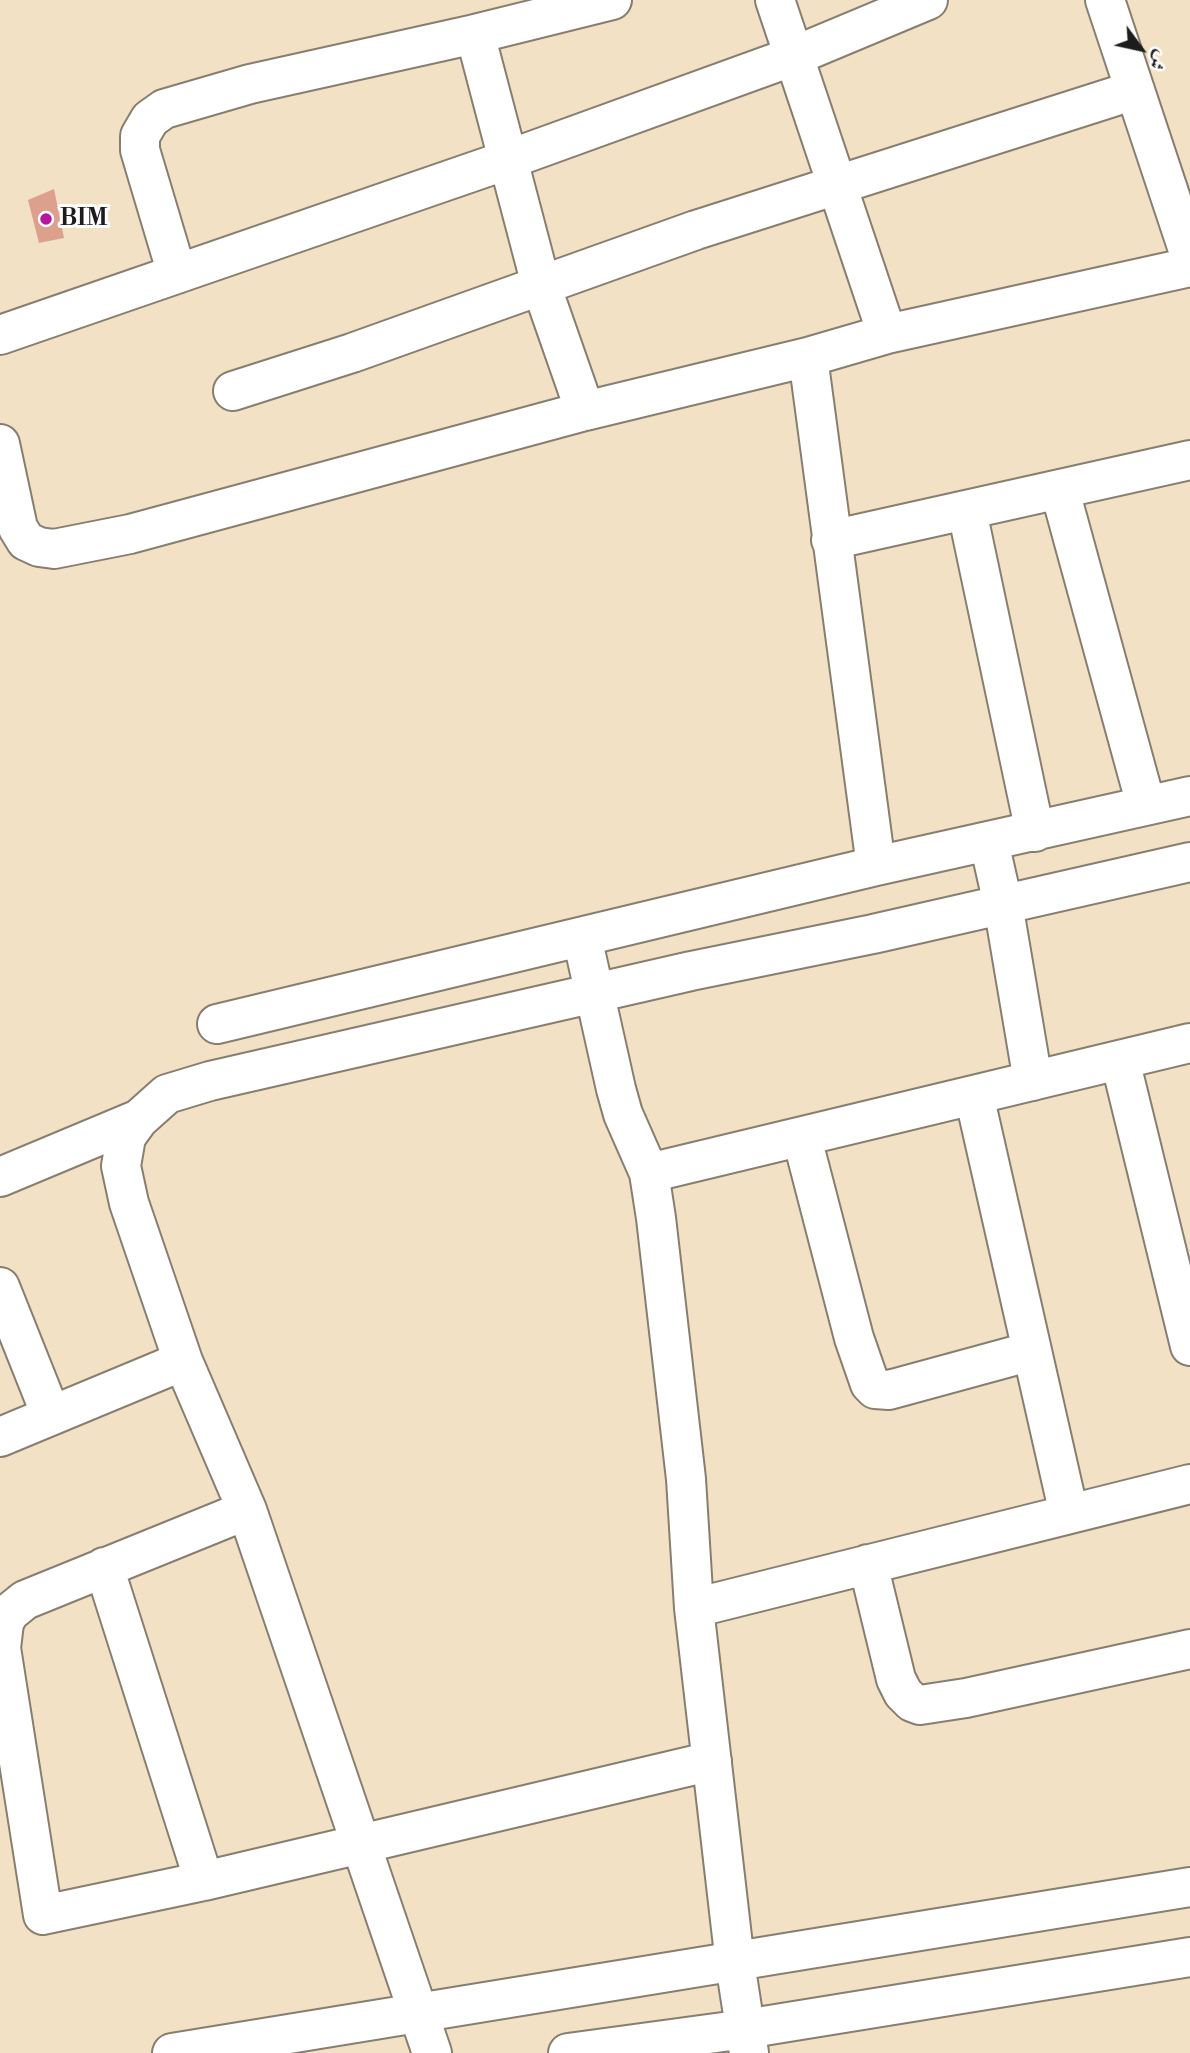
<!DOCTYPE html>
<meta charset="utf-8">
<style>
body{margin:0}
#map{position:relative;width:1190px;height:2053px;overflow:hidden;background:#f2e1c5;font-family:"Libre Bodoni",Amiri,serif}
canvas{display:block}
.north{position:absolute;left:1106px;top:14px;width:70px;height:70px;-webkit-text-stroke:5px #fff;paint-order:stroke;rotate:123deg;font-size:19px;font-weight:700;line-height:28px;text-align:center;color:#1c1c1c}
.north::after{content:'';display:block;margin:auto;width:24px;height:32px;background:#1c1c1c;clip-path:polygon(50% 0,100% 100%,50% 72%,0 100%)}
</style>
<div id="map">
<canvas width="1190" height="2053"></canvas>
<div class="north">ش</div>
</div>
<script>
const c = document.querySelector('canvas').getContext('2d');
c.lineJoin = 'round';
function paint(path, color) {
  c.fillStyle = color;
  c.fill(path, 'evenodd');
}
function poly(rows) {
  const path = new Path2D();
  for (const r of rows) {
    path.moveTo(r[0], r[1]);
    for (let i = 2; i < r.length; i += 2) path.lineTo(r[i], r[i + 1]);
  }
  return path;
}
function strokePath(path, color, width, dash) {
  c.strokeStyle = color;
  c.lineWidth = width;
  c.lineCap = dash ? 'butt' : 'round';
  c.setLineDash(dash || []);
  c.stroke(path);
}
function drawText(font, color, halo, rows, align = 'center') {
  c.font = font + ' "Libre Bodoni",serif';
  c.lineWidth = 6;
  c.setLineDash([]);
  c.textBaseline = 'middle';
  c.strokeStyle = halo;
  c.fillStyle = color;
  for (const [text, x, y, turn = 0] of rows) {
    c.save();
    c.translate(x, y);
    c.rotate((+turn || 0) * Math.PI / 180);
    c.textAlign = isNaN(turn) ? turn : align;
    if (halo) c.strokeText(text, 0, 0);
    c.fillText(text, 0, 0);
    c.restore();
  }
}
paint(poly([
 [54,189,64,238,39,243,28,200]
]), '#dca08d');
const minor = poly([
 [775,0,887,334],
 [1105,0,1190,256],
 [475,34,541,285,585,411],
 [177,274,140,150,140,136,150,119,164,109,250,84,475,34,612,0],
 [0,335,507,160,794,56,928,0],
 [233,391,352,353,696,230,1135,90],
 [0,444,18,528,26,541,39,547,54,549,130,534,585,411,808,357],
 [1060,491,1146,805],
 [967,511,1035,832],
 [831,540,1190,460],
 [989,842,1003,904,1033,1081],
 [876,866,808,357,887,334,1190,267],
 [582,937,616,1089,623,1114,649,1173,656,1218,686,1479,694,1608,735,1963,749,2053],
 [217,1024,876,866,1190,796],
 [1120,1060,1190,1346],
 [974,1095,1069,1514],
 [802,1138,854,1338,870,1384,875,1389,889,1390,1032,1351],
 [649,1173,1190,1043],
 [0,1177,139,1119],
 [0,1287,51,1415],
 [0,1437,183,1361],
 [247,1510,25,1600,9,1613,4,1623,1,1648,43,1915,204,1881,712,1761],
 [868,1564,896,1679,903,1693,912,1702,920,1705,966,1698,1190,1649],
 [104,1567,204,1881],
 [694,1608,1190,1484],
 [172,2053,1190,1887],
 [432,2053,247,1510,183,1361,129,1203,121,1166,126,1137,139,1119,167,1094,210,1081,691,971,873,934,1190,862],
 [568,2053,745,2029,1190,1957]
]);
strokePath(minor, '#877e70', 42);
strokePath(minor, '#fff', 38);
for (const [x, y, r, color] of [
 [46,219,7,"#b5179e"]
]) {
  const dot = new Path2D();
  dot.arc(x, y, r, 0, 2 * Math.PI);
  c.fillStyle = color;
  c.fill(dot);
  strokePath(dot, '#fff', 2.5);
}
drawText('bold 23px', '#1c1c1c', '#fff', [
 ["BIM",60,219]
], 'left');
</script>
